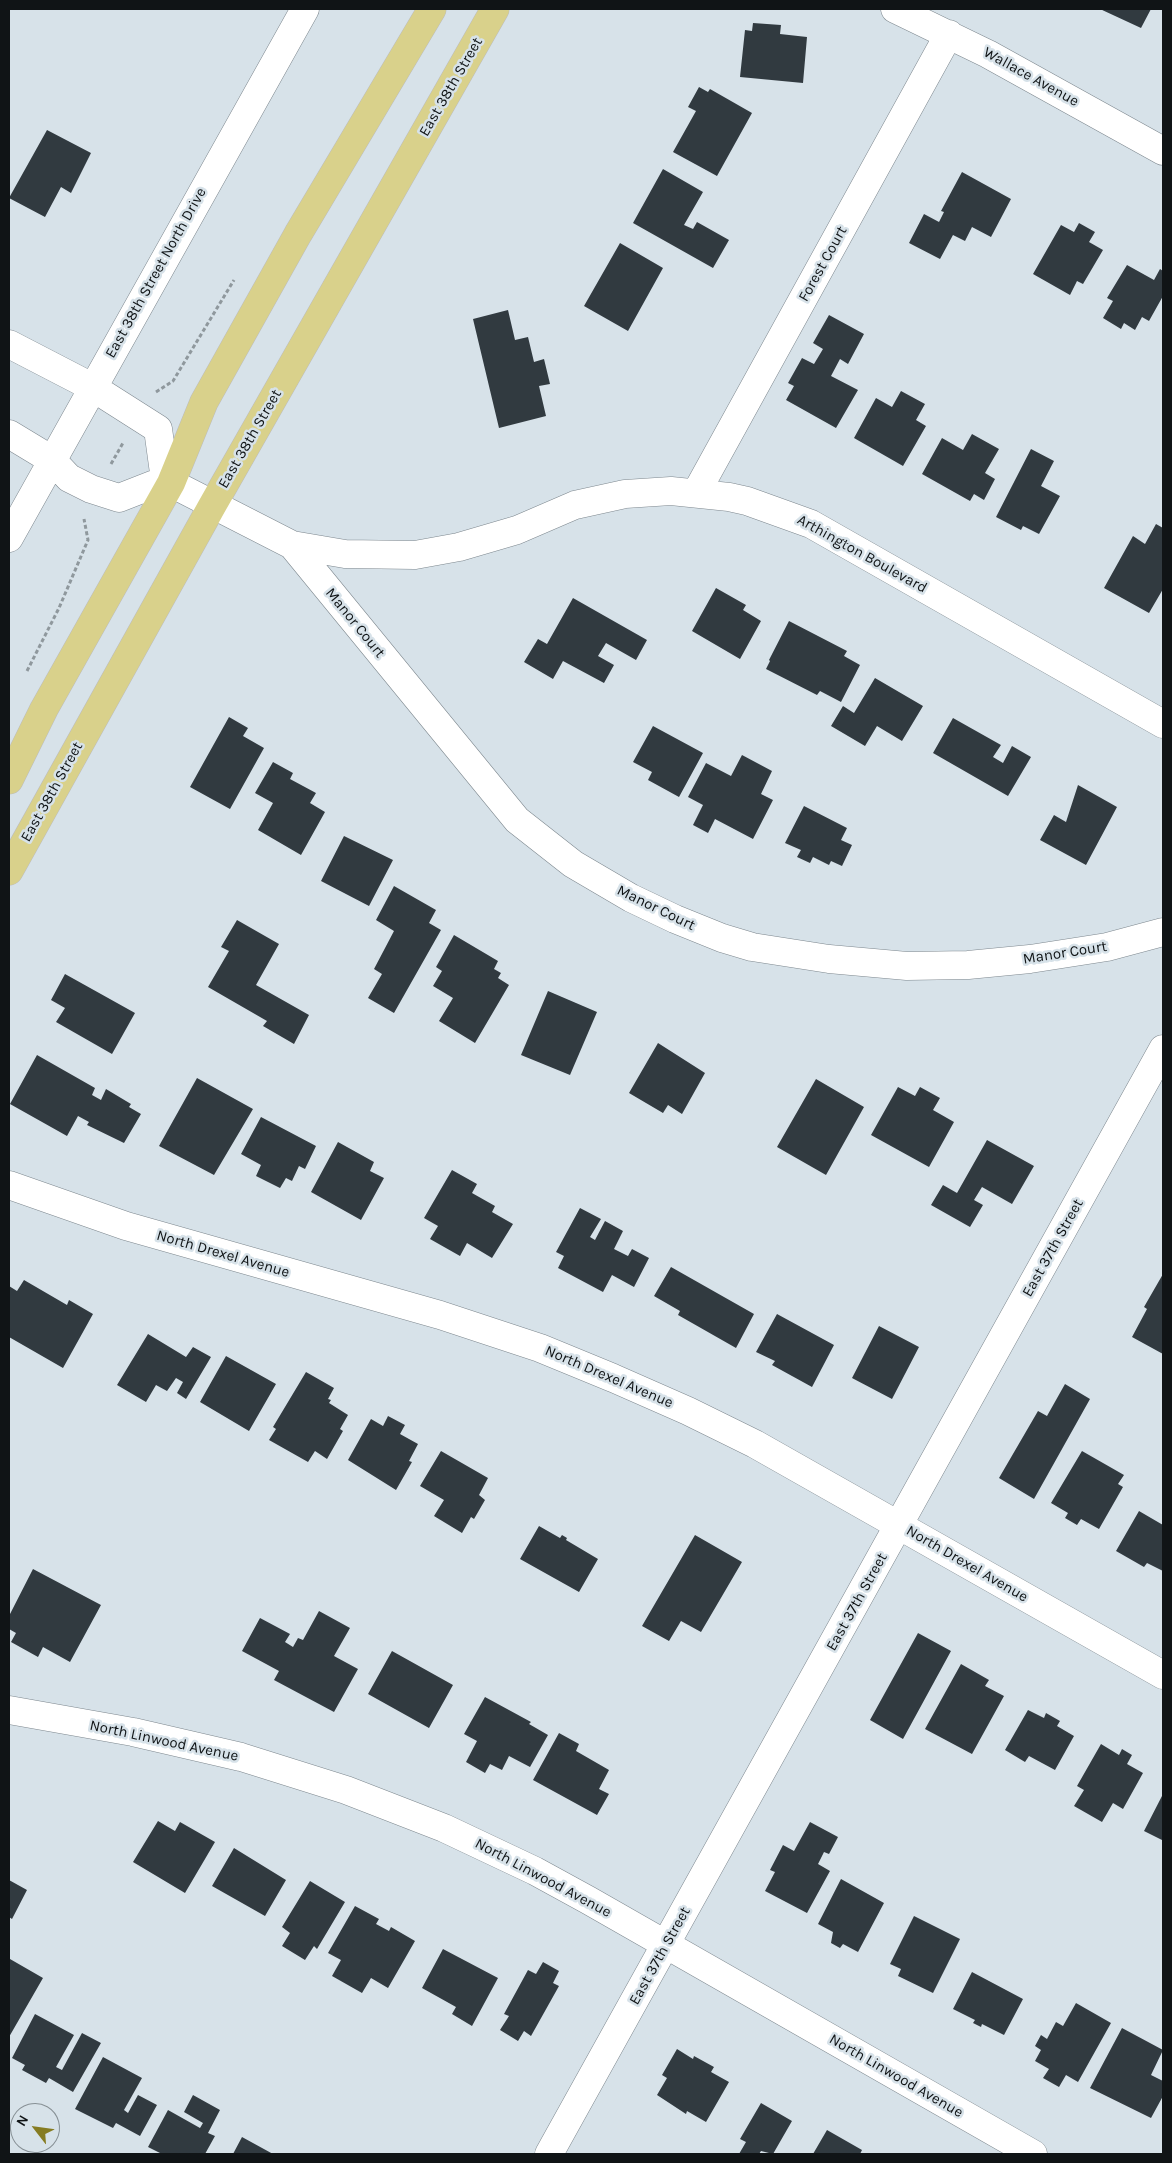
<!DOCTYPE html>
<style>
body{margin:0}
#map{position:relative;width:1172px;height:2163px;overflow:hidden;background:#d7e2e9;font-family:Karla,sans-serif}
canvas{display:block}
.frame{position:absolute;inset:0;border:10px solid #101416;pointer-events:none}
.north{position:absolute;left:10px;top:2103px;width:50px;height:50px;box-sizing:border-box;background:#d7e2e9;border:1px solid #879095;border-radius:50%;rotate:300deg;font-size:14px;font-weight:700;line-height:20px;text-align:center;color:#101416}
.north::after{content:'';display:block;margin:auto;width:18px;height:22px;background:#867c22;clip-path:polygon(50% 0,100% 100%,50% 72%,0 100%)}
</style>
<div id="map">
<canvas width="1172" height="2163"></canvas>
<div class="frame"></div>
<div class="north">N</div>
</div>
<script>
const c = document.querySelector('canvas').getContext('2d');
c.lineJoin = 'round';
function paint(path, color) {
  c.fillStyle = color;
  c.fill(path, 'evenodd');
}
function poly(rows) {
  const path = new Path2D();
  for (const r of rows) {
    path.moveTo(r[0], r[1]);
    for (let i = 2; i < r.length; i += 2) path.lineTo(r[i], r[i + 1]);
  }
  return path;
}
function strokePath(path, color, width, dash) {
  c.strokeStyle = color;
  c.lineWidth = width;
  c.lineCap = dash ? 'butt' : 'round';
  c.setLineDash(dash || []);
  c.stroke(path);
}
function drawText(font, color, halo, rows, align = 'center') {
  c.font = font + ' Karla,sans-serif';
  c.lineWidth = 5;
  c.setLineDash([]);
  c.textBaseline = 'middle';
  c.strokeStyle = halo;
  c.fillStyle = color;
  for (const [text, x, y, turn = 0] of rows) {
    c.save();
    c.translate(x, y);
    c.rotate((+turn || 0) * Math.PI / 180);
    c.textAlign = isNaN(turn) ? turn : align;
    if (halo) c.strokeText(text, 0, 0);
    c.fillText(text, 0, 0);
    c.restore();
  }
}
paint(poly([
 [1100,9,1151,9,1141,28],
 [753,23,781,25,780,34,807,37,803,83,740,77,745,30,752,31],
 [699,87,708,92,710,89,752,113,717,176,673,152,696,111,688,107],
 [47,130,91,153,71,193,61,187,45,217,9,198],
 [663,169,703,192,684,225,693,229,697,222,729,240,713,268,633,223],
 [962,172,1011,199,991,237,972,227,965,241,953,235,940,259,909,243,924,214,939,222,944,212,941,211],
 [1079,223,1095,232,1089,242,1103,250,1083,284,1077,281,1070,295,1033,274,1061,225,1074,232],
 [620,243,663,268,628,331,584,306],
 [1127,265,1154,280,1160,269,1163,271,1163,296,1149,321,1142,317,1135,330,1124,323,1121,329,1103,318,1113,301,1107,298],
 [508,310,515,340,528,337,534,362,544,359,550,384,539,386,546,416,499,428,473,319],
 [829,315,864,334,848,364,840,359,831,376,858,390,836,428,786,400,794,386,788,383,802,358,814,364,823,349,813,343],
 [901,391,925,404,916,420,926,426,903,466,854,438,876,398,892,407],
 [972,434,999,449,985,473,995,479,984,500,974,494,970,501,922,474,942,438,963,450],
 [1031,449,1054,461,1041,486,1060,496,1039,534,1023,526,1021,530,996,517],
 [1156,524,1163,528,1163,589,1149,613,1104,588,1133,536,1145,544],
 [716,588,746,605,743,610,761,621,740,659,692,631],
 [573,598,647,640,636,660,606,643,598,656,614,665,604,683,563,661,553,679,524,662,538,639,547,644],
 [789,621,847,651,844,656,860,665,841,702,820,691,817,695,766,669,770,661,769,660],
 [875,678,923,706,902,741,877,726,865,746,831,726,843,706,854,713],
 [229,717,248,728,243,736,264,748,230,809,190,787],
 [953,718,1001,745,993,757,1003,763,1012,746,1031,757,1008,796,933,753],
 [653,726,703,753,679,797,648,780,652,772,633,762],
 [742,755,772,771,761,794,773,800,753,839,715,819,708,833,693,825,703,805,688,797,706,763,731,776],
 [273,762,293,773,290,779,316,793,310,803,325,812,301,855,258,830,273,803,255,793],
 [1078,785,1117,807,1086,865,1040,840,1054,815,1066,822],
 [804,806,847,828,841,840,852,845,842,866,831,861,829,865,813,857,810,863,797,857,801,850,785,843],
 [344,836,393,860,369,906,321,881],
 [394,886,436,910,429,923,441,930,394,1013,368,998,382,974,374,969,394,931,376,920],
 [237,920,279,944,256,985,309,1015,294,1044,263,1026,267,1021,208,987,229,951,221,947],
 [454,935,498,961,494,969,501,973,498,978,509,985,475,1043,439,1021,453,998,433,986,442,971,436,967],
 [65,974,135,1013,112,1054,56,1022,65,1008,51,1000],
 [548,991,597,1012,570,1075,521,1055],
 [658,1043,705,1073,682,1114,668,1105,663,1113,629,1093],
 [37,1055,95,1088,92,1095,101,1100,106,1089,131,1104,129,1107,141,1114,124,1143,87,1125,89,1122,78,1116,67,1136,10,1104],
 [197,1078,253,1109,214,1175,159,1146],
 [816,1079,864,1107,826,1175,777,1147],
 [898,1087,915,1096,920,1087,940,1098,933,1110,954,1122,929,1167,871,1135],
 [261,1117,316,1146,305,1169,299,1166,292,1181,286,1178,280,1188,256,1176,261,1165,241,1154],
 [987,1140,1034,1166,1012,1204,982,1187,974,1200,983,1205,970,1227,931,1205,943,1185,957,1193],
 [338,1142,374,1162,370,1171,384,1178,361,1220,311,1192],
 [452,1170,477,1184,472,1193,495,1206,492,1212,513,1224,492,1258,467,1243,460,1256,430,1239,438,1226,424,1218],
 [580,1208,601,1219,590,1237,595,1240,605,1221,623,1231,614,1249,628,1256,632,1249,649,1258,634,1287,612,1275,603,1292,558,1268,564,1256,556,1252],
 [671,1267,754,1314,736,1348,678,1315,680,1311,654,1296],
 [1163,1274,1163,1354,1132,1337,1147,1309,1144,1307],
 [24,1280,67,1305,69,1300,93,1314,63,1368,9,1337,9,1286,17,1291],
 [777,1314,834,1345,812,1387,772,1365,775,1361,756,1352],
 [879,1326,919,1347,892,1399,852,1378],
 [148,1334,186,1357,193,1347,211,1357,186,1399,177,1393,183,1382,176,1378,167,1391,156,1385,146,1402,117,1385],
 [226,1356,276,1384,249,1431,200,1402],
 [306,1372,334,1388,328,1399,331,1400,329,1403,348,1415,340,1429,343,1431,327,1459,315,1451,308,1462,269,1440,276,1429,273,1427],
 [1065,1384,1090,1399,1034,1499,999,1478,1038,1411,1047,1416],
 [388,1416,405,1425,400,1434,418,1444,409,1461,412,1462,396,1490,348,1460,371,1419,383,1426],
 [441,1451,488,1478,479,1495,485,1500,474,1519,471,1517,462,1533,434,1516,444,1500,420,1486],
 [1082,1451,1124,1475,1118,1484,1123,1487,1099,1529,1081,1519,1077,1525,1065,1518,1068,1513,1051,1503],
 [1139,1511,1163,1525,1163,1571,1147,1563,1144,1567,1116,1551],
 [539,1526,560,1538,562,1535,567,1538,566,1540,598,1559,579,1592,520,1559],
 [695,1535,742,1562,701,1632,681,1621,669,1641,642,1626],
 [33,1569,101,1605,70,1662,43,1647,38,1657,11,1642,16,1633,9,1629,9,1616],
 [319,1611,350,1628,334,1656,358,1669,334,1712,274,1680,279,1671,242,1651,260,1618,290,1634,285,1642,293,1647,298,1638,303,1640],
 [918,1633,951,1651,903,1739,870,1720],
 [392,1651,453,1685,429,1728,368,1694],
 [961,1664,989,1680,985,1686,1004,1696,972,1754,925,1729],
 [485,1697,531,1722,529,1724,548,1735,530,1767,509,1756,502,1770,490,1764,485,1773,466,1762,477,1741,464,1734],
 [1028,1710,1044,1718,1046,1713,1060,1721,1057,1726,1074,1736,1055,1770,1029,1756,1025,1762,1005,1750],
 [559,1733,579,1744,576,1751,609,1770,599,1789,609,1794,597,1815,533,1780],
 [1101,1744,1119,1755,1122,1749,1132,1755,1127,1764,1143,1773,1123,1809,1113,1803,1102,1822,1074,1806,1084,1790,1077,1786],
 [1163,1794,1163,1839,1162,1840,1144,1831],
 [158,1821,175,1831,180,1822,215,1842,185,1893,133,1862],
 [810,1822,838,1837,829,1854,824,1852,818,1864,830,1871,807,1913,765,1891,775,1872,770,1870,783,1845,794,1851],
 [234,1848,286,1880,265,1916,212,1886],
 [841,1879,884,1903,858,1952,843,1944,840,1948,831,1943,833,1932,818,1924],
 [9,1880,27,1890,12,1919,9,1917],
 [310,1881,345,1902,317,1949,314,1946,305,1960,282,1946,290,1933,282,1927],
 [355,1906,379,1919,376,1924,389,1931,391,1927,415,1941,388,1988,371,1978,362,1993,332,1976,341,1960,328,1953],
 [914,1916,960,1939,933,1993,898,1976,901,1969,890,1964],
 [443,1949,498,1978,472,2026,452,2014,456,2007,422,1988],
 [10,1959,43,1978,9,2037,9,1961],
 [543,1962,559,1971,553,1983,559,1986,531,2036,524,2031,518,2041,500,2030,509,2016,504,2014,528,1970,536,1974],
 [972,1972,1023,1999,1004,2035,982,2024,981,2027,973,2023,975,2020,953,2009],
 [1076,2003,1111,2023,1078,2082,1066,2075,1059,2087,1043,2078,1049,2069,1035,2061,1041,2050,1035,2046,1041,2035,1047,2039,1056,2022,1063,2026],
 [35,2014,74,2035,56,2067,62,2070,82,2033,101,2043,73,2092,49,2078,46,2083,22,2070,25,2065,12,2058],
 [1122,2028,1163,2050,1151,2075,1163,2081,1163,2096,1151,2118,1090,2088],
 [677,2049,693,2059,694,2056,714,2067,711,2072,729,2082,706,2122,687,2111,686,2114,657,2095,667,2078,662,2075],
 [103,2057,142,2078,124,2110,128,2113,138,2095,157,2105,140,2136,116,2123,113,2128,75,2109],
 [193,2095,220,2110,208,2133,215,2136,205,2154,162,2154,148,2147,168,2110,200,2128,203,2123,184,2112],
 [761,2103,792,2121,773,2154,761,2151,759,2154,739,2154,746,2142,740,2139],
 [827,2130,862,2150,860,2154,813,2154],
 [242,2137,273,2154,233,2154]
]), '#313a40');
const minor = poly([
 [895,9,988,54,1163,151],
 [9,344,92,387,158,429,165,480],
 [9,434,52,460,69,478,91,489,119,498,165,480,292,545,345,554,415,555,459,547,517,530,575,505,625,494,671,491,729,497,747,501,811,524,1163,724],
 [696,493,949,34],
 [9,538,305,9],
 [292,545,517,820,573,864,631,898,675,919,722,938,752,947,829,959,907,966,968,965,1030,959,1107,947,1163,932],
 [9,1185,126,1226,440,1315,540,1348,613,1378,688,1411,755,1444,1163,1675],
 [9,1710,133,1732,241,1757,346,1790,444,1828,535,1871,588,1900,1033,2154],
 [549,2154,1163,1049]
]);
const major = poly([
 [9,780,44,709,171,483,204,402,298,234,432,9],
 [9,871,212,506,495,9]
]);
strokePath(minor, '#7d878e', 29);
strokePath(major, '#bcbdbe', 29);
strokePath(poly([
 [156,392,173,381,234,280],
 [111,464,123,443],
 [27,671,59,608,88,540,84,519]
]), '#8f989d', 3, [4, 2.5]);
strokePath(minor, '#fff', 28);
strokePath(major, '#d9d18b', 28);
drawText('15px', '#101416', '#d7e2e9', [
 ["Wallace Avenue",1031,77,29],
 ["East 38th Street",451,87,-60],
 ["Forest Court",823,264,-61],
 ["East 38th Street North Drive",156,273,-61],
 ["East 38th Street",250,439,-60],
 ["Arthington Boulevard",862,554,29],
 ["Manor Court",355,623,51],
 ["East 38th Street",52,792,-61],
 ["Manor Court",656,908,26],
 ["Manor Court",1065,953,-9],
 ["East 37th Street",1053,1248,-61],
 ["North Drexel Avenue",223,1254,16],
 ["North Drexel Avenue",609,1377,23],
 ["North Drexel Avenue",967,1564,30],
 ["East 37th Street",857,1602,-61],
 ["North Linwood Avenue",164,1741,12],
 ["North Linwood Avenue",543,1878,28],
 ["East 37th Street",660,1956,-61],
 ["North Linwood Avenue",896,2076,30]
]);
</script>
